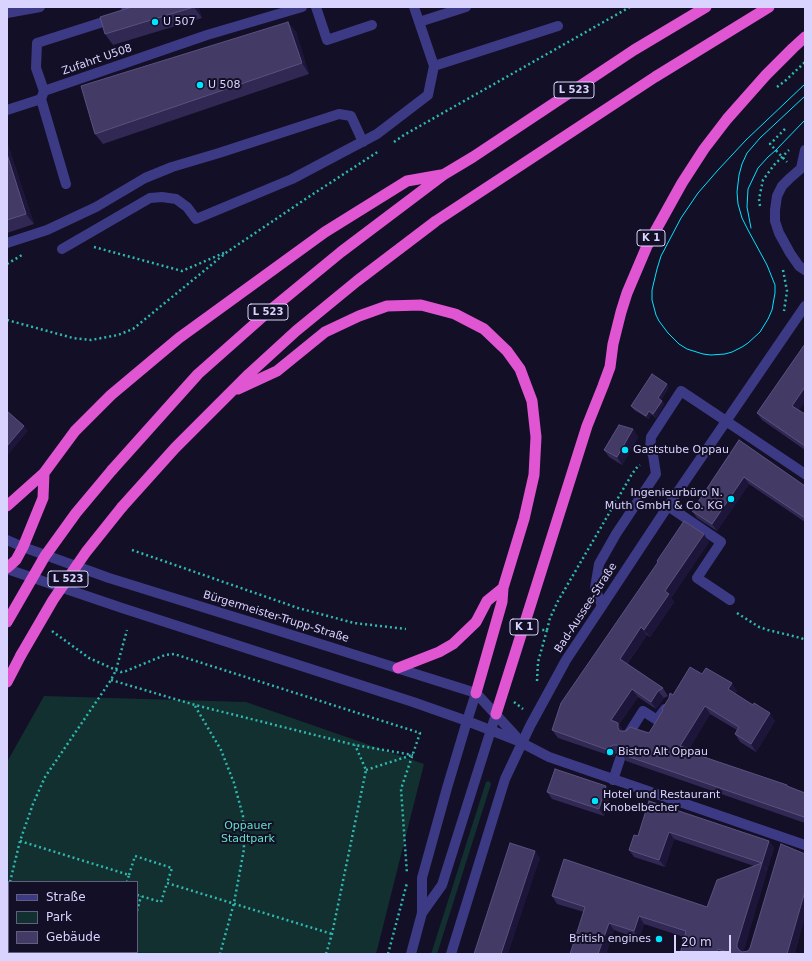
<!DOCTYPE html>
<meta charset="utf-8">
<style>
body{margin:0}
#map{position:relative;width:812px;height:961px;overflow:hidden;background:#130f26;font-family:"DejaVu Sans",sans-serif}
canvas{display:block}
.frame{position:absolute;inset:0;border:8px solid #d9d4ff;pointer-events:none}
.legend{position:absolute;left:8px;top:881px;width:130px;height:72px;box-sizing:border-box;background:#130f26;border:1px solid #625e7d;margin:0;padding:5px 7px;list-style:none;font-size:12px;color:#d9d4ff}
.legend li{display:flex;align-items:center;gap:8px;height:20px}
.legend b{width:20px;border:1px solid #625e7d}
.scale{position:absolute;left:674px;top:935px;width:57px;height:18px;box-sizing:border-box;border:2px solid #d9d4ff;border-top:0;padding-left:5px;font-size:12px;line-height:14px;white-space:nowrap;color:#d9d4ff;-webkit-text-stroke:3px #130f26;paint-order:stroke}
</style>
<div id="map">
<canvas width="812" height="961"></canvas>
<div class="frame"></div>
<ul class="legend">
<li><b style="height:5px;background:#3d3a85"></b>Straße</li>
<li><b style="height:11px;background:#12302f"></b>Park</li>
<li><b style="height:11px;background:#433a66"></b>Gebäude</li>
</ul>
<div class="scale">20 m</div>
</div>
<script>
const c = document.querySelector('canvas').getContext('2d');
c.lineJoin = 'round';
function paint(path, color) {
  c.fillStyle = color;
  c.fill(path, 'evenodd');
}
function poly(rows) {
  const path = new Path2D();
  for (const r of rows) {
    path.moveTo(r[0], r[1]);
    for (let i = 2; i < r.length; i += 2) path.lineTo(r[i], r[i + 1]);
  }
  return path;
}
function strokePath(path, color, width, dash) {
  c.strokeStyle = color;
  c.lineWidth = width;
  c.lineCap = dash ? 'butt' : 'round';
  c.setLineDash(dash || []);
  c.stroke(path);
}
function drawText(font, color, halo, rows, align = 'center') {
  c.font = font + ' "DejaVu Sans",sans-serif';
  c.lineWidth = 4;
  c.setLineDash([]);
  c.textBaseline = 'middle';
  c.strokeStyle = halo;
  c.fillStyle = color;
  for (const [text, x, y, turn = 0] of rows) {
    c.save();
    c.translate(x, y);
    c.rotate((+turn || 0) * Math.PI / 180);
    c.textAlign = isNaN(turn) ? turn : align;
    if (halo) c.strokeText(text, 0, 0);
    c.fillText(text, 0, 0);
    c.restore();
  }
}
paint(poly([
 [44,696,246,702,424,764,376,954,7,954,7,762],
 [9,882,137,882,137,952,9,952],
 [489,781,491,784,437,954,431,954,486,782]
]), '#12302f');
strokePath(poly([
 [777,87,785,81,805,62],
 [785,129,770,144,787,162],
 [394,142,404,135,630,7],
 [760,206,759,199,763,180,774,165,789,150],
 [94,247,182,271,224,253],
 [7,264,22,255],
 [783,270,787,291,784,311],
 [7,320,73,338,91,340,118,335,133,329,227,252,307,198,379,151],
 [132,550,298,608,354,623,406,629],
 [737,613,759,627,768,630,801,638,805,640],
 [547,630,550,618,558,601,632,474,638,466,640,465],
 [52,631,89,658,116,670,121,672,126,671,165,655,174,654,420,733,401,789,407,874],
 [111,680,195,705,355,745,413,755],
 [537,681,538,662,547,630,540,630],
 [514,702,523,709],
 [195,706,221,750,234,783,243,816,244,849,234,903,220,954],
 [366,770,412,755],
 [20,841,129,875,127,882],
 [129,875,135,856,172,868,167,883],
 [10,882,20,841,33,804,45,777,111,680,116,670,127,630],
 [7,893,9,885],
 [137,895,161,902,167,883,332,934],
 [137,911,141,896],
 [125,954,125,952],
 [326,954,332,934,366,770,355,745],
 [388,954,407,883]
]), '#2fb8b0', 2.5, [2, 3]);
strokePath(poly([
 [126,7,128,14,37,43,36,68,44,91,207,35,302,7],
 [316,7,327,40,372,25],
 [419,22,466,7],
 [434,66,558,26],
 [44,91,41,99,66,184],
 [7,110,41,99],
 [805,165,790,178,782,186,777,196,775,210,775,221,779,233,790,253,799,266,805,270],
 [801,168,805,150],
 [7,243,47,230,96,207,145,178,172,167,219,153,339,114,351,116,363,142],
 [62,249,150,198,162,197,176,199,187,207,196,219,292,179,377,134,428,95,434,66,414,7],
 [668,506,721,542,697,578,730,600],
 [602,606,595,588,599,564,616,534,656,474,653,455,650,449,651,437,681,391,726,421],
 [629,733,643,711,657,720,665,709],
 [613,780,620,759]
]), '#3d3a85', 10);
strokePath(poly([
 [7,13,40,7],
 [726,421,805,474],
 [522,743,549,757,805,845],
 [451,954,505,779,530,726,566,660,602,606,668,506,805,306]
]), '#3d3a85', 10);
strokePath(poly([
 [7,540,23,547,109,578,257,624,476,693,522,743],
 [7,569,122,608,413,702,467,721,521,742],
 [422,913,442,885,496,714],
 [411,954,422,913,422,878,447,788,467,721,476,693]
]), '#3d3a85', 10);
strokePath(poly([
 [238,389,277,371,325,332,359,316,387,306,421,305,455,314,484,329,507,351,520,369,532,401,536,437,534,475,524,519,503,588,502,602,476,693],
 [112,470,198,374,268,312,341,252,443,175,473,157,634,50,706,7],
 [7,506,44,473,75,431,111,395,179,338,325,232,407,181,441,175],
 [122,507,175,448,249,374,296,331,357,281,436,221,655,77,769,7],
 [7,568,16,560,23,547,43,498,44,473],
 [398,668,439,652,453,644,476,622,487,601,503,588],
 [7,682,21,655],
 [496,714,587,426,603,386,610,367,613,344,621,312,627,293,647,246,682,183,704,149,727,119,766,75,793,48,805,37]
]), '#e055d1', 11);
strokePath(poly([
 [805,84,746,140,718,170,698,193,681,218,661,256,657,269,652,290,652,300,656,315,659,321,668,333,679,344,687,349,703,354,711,355,725,354,732,352,742,347,748,343,760,332,768,319,772,310,775,293,775,285,767,265,748,230,742,218,738,204,737,192,739,175,742,164,747,153,760,138,805,96],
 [751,228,747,207,748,189,758,168,768,157,776,150,805,120]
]), '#00e5ff', 1);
strokePath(poly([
 [7,622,45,556,76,513,112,470],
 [21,655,53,600,86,552,122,507]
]), '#e055d1', 11);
paint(poly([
 [132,7,198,7,202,18,113,45,105,34],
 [288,22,296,32,309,74,103,144,95,134],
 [7,142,34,224,7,233],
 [669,387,661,400,664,404,656,418,651,414,649,419,634,410,631,406],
 [799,410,805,414,805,450,762,420,757,413],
 [633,429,638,437,622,465,609,457,604,450],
 [739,440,805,486,805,522,749,484,717,531,697,518,692,511],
 [709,542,671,598,674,602,650,637,647,635,627,664,663,688,668,696,664,698,656,709,638,697,619,724,623,731,649,733,663,710,662,709,673,695,702,674,737,691,735,694,775,721,756,752,740,742,735,734,737,730,710,714,689,749,696,751,698,755,805,793,805,823,626,761,621,753,618,753,615,754,614,757,558,738,552,730,658,563,657,561],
 [547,792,611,793,604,816,552,799],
 [649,801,769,841,774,848,767,870,767,871,743,952,795,954,680,954,684,937,644,924,639,939,614,930,606,954,570,954,584,912,557,904,552,896,707,907,754,866,674,839,665,867,634,857,629,850,638,836]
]), '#312854');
paint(poly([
 [194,7,198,7,202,18],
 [288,22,296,32,309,74,302,63],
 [7,142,34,224,26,214,7,154],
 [667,384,669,387,660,401,658,398],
 [805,387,805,402,797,413,792,406],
 [662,401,664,404,656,418,653,414],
 [649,411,651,414,649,419,646,416],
 [24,426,28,431,7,456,7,446],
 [633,429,638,437,622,465,617,457],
 [744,477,749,484,717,531,712,524],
 [704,534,709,542,671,598,674,602,650,637,644,630,665,591],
 [641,627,647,635,625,666,620,659],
 [732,683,737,691,734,697,728,689],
 [632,689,638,697,619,724,623,731,623,736,611,720],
 [658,691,664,698,656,709,651,702],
 [705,706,710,714,686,754,680,746],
 [770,713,775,721,756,752,751,744],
 [610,747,615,754,614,757,608,750],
 [606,786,611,793,604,816,599,809],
 [669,832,674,839,665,867,659,860],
 [769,841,774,848,767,870,762,863],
 [535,851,540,858,508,954,501,954],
 [762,863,767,871,743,954,739,950,737,947,737,944],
 [805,891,805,918,795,954,787,954],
 [639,916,644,924,639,939,634,931],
 [609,923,614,930,606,954,598,954],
 [718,949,721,954,716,954]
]), '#1d163a');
const building = poly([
 [132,7,194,7,105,34,100,17,132,7],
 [288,22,302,63,95,134,81,86,288,22],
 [7,154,26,214,7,220,7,154],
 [805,344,805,387,792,406,805,414,805,446,757,413,805,344],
 [652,374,667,384,658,398,662,401,653,414,649,411,646,416,631,406,652,374],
 [7,411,24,426,7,446,7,411],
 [619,425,633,429,617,457,604,450,619,425],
 [739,440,805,486,805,518,744,477,712,524,692,511,739,440],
 [684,521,704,534,665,591,669,594,644,630,641,627,620,659,663,688,658,691,651,702,632,689,611,720,618,723,618,728,620,731,626,731,630,727,649,733,663,710,662,709,669,698,670,693,673,695,690,667,702,674,706,668,732,683,728,689,753,705,754,703,770,713,751,744,735,734,739,727,705,706,680,746,696,751,695,754,787,785,787,786,805,793,805,814,804,817,621,754,621,750,617,745,613,745,610,747,608,750,552,730,561,703,658,562,657,561,684,521],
 [555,769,606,786,599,809,547,792,555,769],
 [649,801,769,841,762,863,669,832,659,860,629,850,634,835,638,836,649,801],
 [510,843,535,851,501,954,474,954,510,843],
 [781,844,805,854,805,891,787,954,734,954,718,949,716,954,680,954,686,931,639,916,634,931,609,923,598,954,570,954,585,907,552,896,564,859,707,907,717,880,762,863,737,944,737,947,739,950,742,952,748,951,750,948,781,844]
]);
paint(building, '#433a66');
strokePath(building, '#5a527e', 1);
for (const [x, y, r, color] of [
 [155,22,4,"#00e5ff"],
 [200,85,4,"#00e5ff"],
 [625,450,4,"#00e5ff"],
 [731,499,4,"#00e5ff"],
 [610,752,4,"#00e5ff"],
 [595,801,4,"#00e5ff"],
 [659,939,4,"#00e5ff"]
]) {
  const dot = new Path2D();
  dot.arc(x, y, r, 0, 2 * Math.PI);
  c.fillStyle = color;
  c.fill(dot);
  strokePath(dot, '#130f26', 1.5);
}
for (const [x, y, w] of [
 [574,90,40],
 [651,238,28],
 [268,312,40],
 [68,579,40],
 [524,627,28]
]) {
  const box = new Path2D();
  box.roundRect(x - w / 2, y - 8, w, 16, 3);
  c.fillStyle = '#130f26';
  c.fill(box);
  strokePath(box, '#d9d4ff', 1);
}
drawText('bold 10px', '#d9d4ff', null, [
 ["L 523",574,90],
 ["K 1",651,238],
 ["L 523",268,312],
 ["L 523",68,579],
 ["K 1",524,627]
]);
drawText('11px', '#d9d4ff', '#130f26', [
 ["U 507",163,22],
 ["U 508",208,85],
 ["Gaststube Oppau",633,450],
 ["Ingenieurbüro N.",723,493,"right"],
 ["Muth GmbH & Co. KG",723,506,"right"],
 ["Bistro Alt Oppau",618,752],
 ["Hotel und Restaurant",603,795],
 ["Knobelbecher",603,808],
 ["British engines",651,939,"right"]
], 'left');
drawText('11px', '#d9d4ff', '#130f26', [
 ["Zufahrt U508",97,60,-19],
 ["Bad-Aussee-Straße",586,608,-57],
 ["Bürgermeister-Trupp-Straße",276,617,17]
]);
drawText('11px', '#5fe0c0', '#130f26', [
 ["Oppauer",248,826],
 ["Stadtpark",248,839]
]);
</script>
